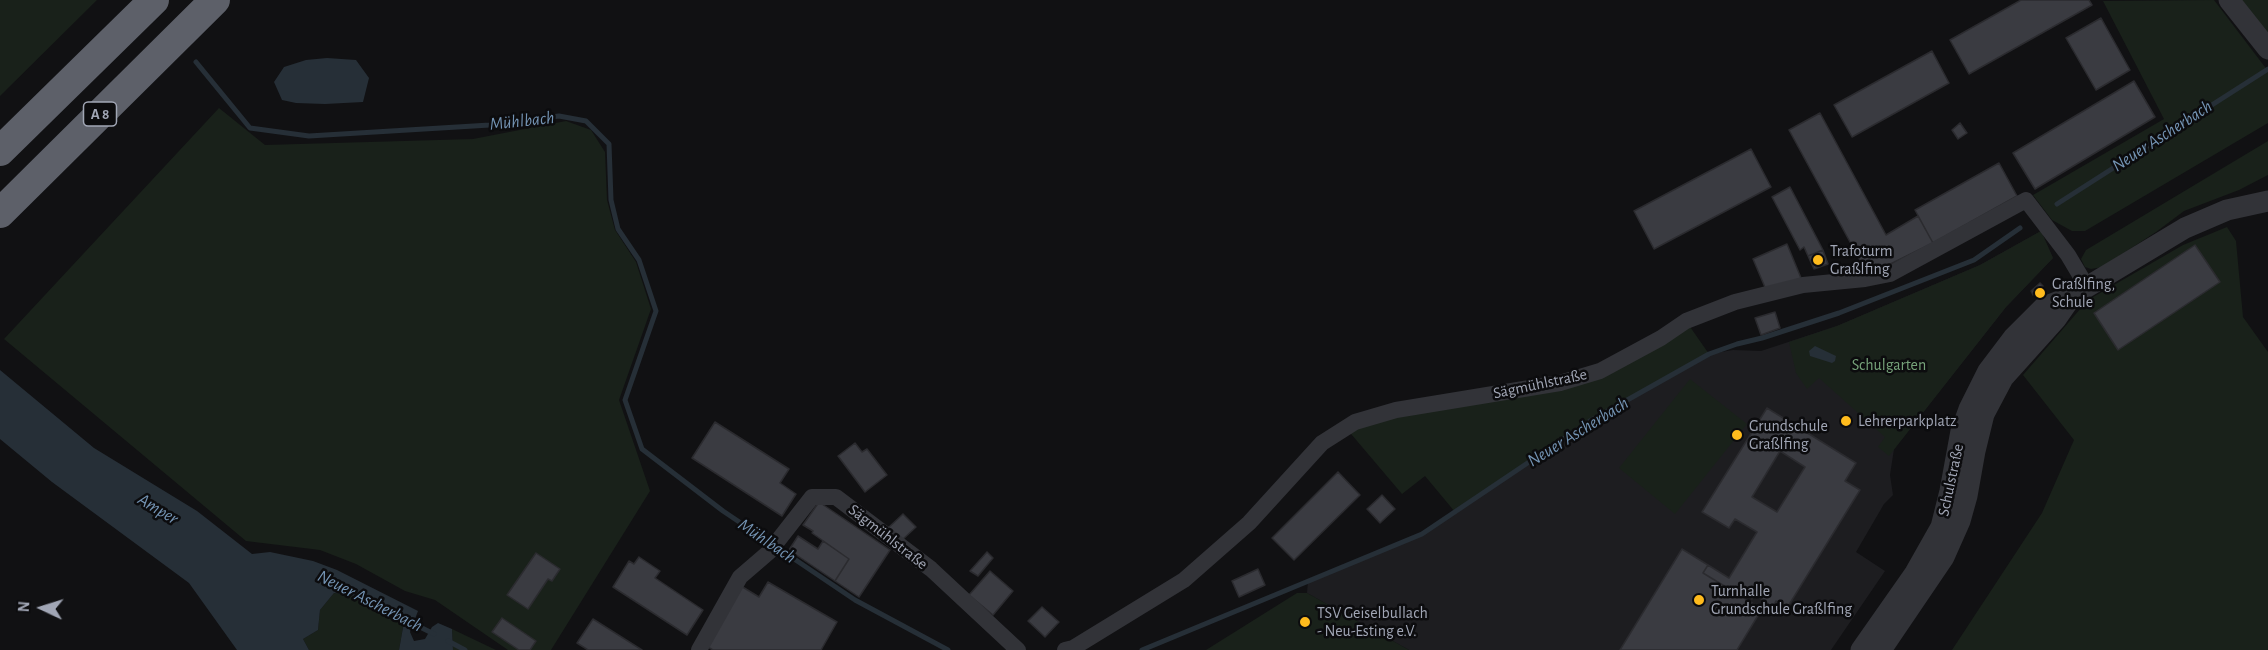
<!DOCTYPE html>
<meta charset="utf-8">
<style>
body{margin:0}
#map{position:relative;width:2268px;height:650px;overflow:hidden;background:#111113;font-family:"Alegreya Sans",sans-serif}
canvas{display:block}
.north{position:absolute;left:12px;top:578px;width:60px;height:60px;-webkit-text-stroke:4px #0c0c0e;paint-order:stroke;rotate:274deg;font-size:16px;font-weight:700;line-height:24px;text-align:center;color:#a1a6b5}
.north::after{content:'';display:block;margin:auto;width:21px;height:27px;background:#a1a6b5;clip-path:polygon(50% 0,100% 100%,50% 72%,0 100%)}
</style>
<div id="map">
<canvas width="2268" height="650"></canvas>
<div class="north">N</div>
</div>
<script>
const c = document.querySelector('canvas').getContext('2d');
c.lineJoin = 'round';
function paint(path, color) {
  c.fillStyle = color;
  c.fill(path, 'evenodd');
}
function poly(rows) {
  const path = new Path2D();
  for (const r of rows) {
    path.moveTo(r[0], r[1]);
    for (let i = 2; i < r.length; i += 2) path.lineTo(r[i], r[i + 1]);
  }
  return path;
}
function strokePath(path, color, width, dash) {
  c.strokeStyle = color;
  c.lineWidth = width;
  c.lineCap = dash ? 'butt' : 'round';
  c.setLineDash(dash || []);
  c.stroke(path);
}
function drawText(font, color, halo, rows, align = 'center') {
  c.font = font + ' "Alegreya Sans",sans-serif';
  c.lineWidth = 5;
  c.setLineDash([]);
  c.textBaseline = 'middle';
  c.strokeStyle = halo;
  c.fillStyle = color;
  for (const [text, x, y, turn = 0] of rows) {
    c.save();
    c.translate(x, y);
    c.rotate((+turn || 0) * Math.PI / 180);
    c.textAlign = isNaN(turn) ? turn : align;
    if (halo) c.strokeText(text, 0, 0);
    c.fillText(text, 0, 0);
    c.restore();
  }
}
paint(poly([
 [2041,231,2053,258,2006,307,1894,449,1890,475,1893,495,1884,504,1856,552,1885,571,1831,650,1409,650,1307,593,1308,581,1422,534,1590,421,1709,354,1733,350,1761,351,1837,326,1980,265]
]), '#1d1d20');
paint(poly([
 [0,0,97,0,0,96],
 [2214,0,2268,71,2268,123,2085,231,2072,231,2052,220,2033,195,2164,119,2103,1],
 [2239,0,2268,0,2268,36],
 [219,108,265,145,473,139,566,121,591,130,605,152,607,200,615,230,636,262,651,309,619,400,650,491,551,650,508,650,435,600,405,591,356,564,320,550,246,541,4,339],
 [2268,141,2268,175,2266,176,2239,190,2184,211,2156,232,2102,267,2091,269,2085,267,2081,259,2086,250],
 [2227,227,2236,241,2243,317,2268,352,2268,650,1952,650,2042,513,2074,440,2023,375,2088,300,2183,245],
 [2041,231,2053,258,2006,307,1889,456,1878,447,1885,437,1819,378,1807,389,1796,373,1789,342,1837,326,1980,265],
 [1686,321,1709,354,1590,421,1455,512,1425,476,1402,494,1346,428,1560,383],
 [1690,379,1747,424,1675,514,1619,468],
 [334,593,352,595,365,606,404,622,399,650,309,650,303,639,318,630,320,610],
 [1297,593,1307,593,1409,650,1206,650],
 [452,629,496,650,453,650]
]), '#19211a');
paint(poly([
 [327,58,356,60,369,78,363,102,325,104,296,103,282,100,274,82,284,67,306,60],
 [1815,346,1836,356,1835,361,1832,363,1810,356,1809,351],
 [0,370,94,448,197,511,252,554,270,552,313,561,337,570,418,611,410,632,414,641,425,639,432,627,438,623,452,629,453,650,399,650,404,622,365,606,352,595,334,593,320,610,318,630,303,639,309,650,237,650,189,583,52,482,0,439]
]), '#262f37');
strokePath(poly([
 [196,62,250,128,309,136,490,125,559,116,586,121,609,144,611,200,618,229,639,260,656,311,625,400,642,449,723,511,855,600,948,650],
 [2057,204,2268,69],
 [408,621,434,634],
 [448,641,465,650],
 [1142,650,1422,534,1590,421,1709,354,1737,344,1762,338,1839,313,1974,260,2020,228]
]), '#262f37', 5);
const building = poly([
 [2021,0,2089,0,2092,5,1969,74,1950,40,2021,0],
 [2101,18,2130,70,2096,90,2066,38,2101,18],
 [1932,51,1949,83,1852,137,1834,105,1932,51],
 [2134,81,2155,117,2035,189,2013,153,2134,81],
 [1820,113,1886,235,1918,216,1933,243,1868,275,1789,130,1820,113],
 [1960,123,1967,133,1958,139,1952,130,1960,123],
 [1751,149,1771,187,1654,249,1634,211,1751,149],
 [1999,163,2017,196,1933,243,1915,210,1999,163],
 [1790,187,1823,250,1808,256,1804,247,1800,250,1772,197,1790,187],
 [1787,244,1801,278,1767,292,1753,259,1787,244],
 [2195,245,2220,282,2118,350,2094,313,2195,245],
 [1823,250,1828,264,1814,269,1808,256,1823,250],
 [2040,283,2043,286,2033,295,2031,291,2040,283],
 [1775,312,1780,328,1761,335,1755,318,1775,312],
 [1767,408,1856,463,1845,481,1860,490,1787,608,1776,601,1773,607,1755,595,1752,599,1733,587,1731,590,1703,573,1708,565,1729,578,1757,532,1735,519,1729,528,1702,512,1767,408],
 [1780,451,1805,467,1777,512,1752,497,1780,451],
 [715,422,789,469,780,483,796,494,782,516,692,458,715,422],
 [855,443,862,452,867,449,887,475,865,492,838,456,855,443],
 [1338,472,1360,495,1294,560,1272,538,1338,472],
 [1382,495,1395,509,1380,523,1367,509,1382,495],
 [819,502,890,550,859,597,835,581,849,559,812,533,813,531,803,525,819,502],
 [903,514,916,527,901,541,888,528,903,514],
 [798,536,818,549,823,541,849,559,835,581,789,550,798,536],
 [1682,549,1708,565,1703,573,1762,609,1737,650,1620,650,1682,549],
 [987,552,993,558,978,576,970,571,987,552],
 [536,553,560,569,552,581,548,579,528,609,507,595,536,553],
 [639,557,660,571,655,578,703,610,687,635,613,587,629,561,634,564,639,557],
 [1258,569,1265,585,1239,597,1232,581,1258,569],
 [990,571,1013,591,993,615,969,595,990,571],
 [768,582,837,622,821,650,713,650,706,646,741,586,759,597,768,582],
 [1042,607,1059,622,1045,637,1028,621,1042,607],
 [502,618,536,641,530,650,519,650,492,632,502,618],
 [593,619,642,650,588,650,577,643,593,619]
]);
paint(building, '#3a3b41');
strokePath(building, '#2b2b2f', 1.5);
strokePath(poly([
 [699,650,740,577,769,552,812,497,836,497,931,569,1018,650],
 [1065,650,1073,648,1184,580,1249,523,1322,443,1355,422,1396,410,1560,383,1600,371,1661,338,1686,321,1735,302,1803,285,1865,279,1890,274,2026,200,2068,255,2087,287]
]), '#323338', 16);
strokePath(poly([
 [2229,0,2268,49],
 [1861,650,1915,573,1941,527,1950,491,1961,431,1969,409,1988,371,2013,338,2044,307,2072,296,2185,228,2227,210,2268,201],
 [1881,650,1944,557,1960,521,1967,496,1975,451,1984,414,2003,378,2056,319,2072,296]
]), '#323338', 21);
strokePath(poly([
 [0,151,154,0],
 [0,213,215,0]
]), '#5d6069', 30);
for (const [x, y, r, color] of [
 [1818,260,6,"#ffbb1d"],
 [2040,293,6,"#ffbb1d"],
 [1846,421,6,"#ffbb1d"],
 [1737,435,6,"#ffbb1d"],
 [1699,600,6,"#ffbb1d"],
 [1305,622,6,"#ffbb1d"]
]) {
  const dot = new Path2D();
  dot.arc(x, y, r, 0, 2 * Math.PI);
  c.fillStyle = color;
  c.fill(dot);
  strokePath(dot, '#0c0c0e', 2);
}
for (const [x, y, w] of [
 [100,114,33]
]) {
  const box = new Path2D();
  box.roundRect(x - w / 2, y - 12, w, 24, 4.5);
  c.fillStyle = '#0c0c0e';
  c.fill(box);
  strokePath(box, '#a1a6b5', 1.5);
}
drawText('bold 15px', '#a1a6b5', null, [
 ["A 8",100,114]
]);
drawText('16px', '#a1a6b5', '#0c0c0e', [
 ["Trafoturm",1830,251],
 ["Graßlfing",1830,269],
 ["Graßlfing,",2052,284],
 ["Schule",2052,302],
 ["Lehrerparkplatz",1858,421],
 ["Grundschule",1749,426],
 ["Graßlfing",1749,444],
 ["Turnhalle",1711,591],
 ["Grundschule Graßlfing",1711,609],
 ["TSV Geiselbullach",1317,613],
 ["- Neu-Esting e.V.",1317,631]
], 'left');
drawText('16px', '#76a27a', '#0c0c0e', [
 ["Schulgarten",1889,365]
]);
drawText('16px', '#a1a6b5', '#0c0c0e', [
 ["Sägmühlstraße",1540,384,-12],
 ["Schulstraße",1951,480,-78],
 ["Sägmühlstraße",888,537,38]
]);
drawText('italic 18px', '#7494b4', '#0c0c0e', [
 ["Mühlbach",522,121,-6],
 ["Neuer Ascherbach",2162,136,-33],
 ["Neuer Ascherbach",1578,432,-32],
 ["Amper",158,509,31],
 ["Mühlbach",767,541,34],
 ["Neuer Ascherbach",370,601,27]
]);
</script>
